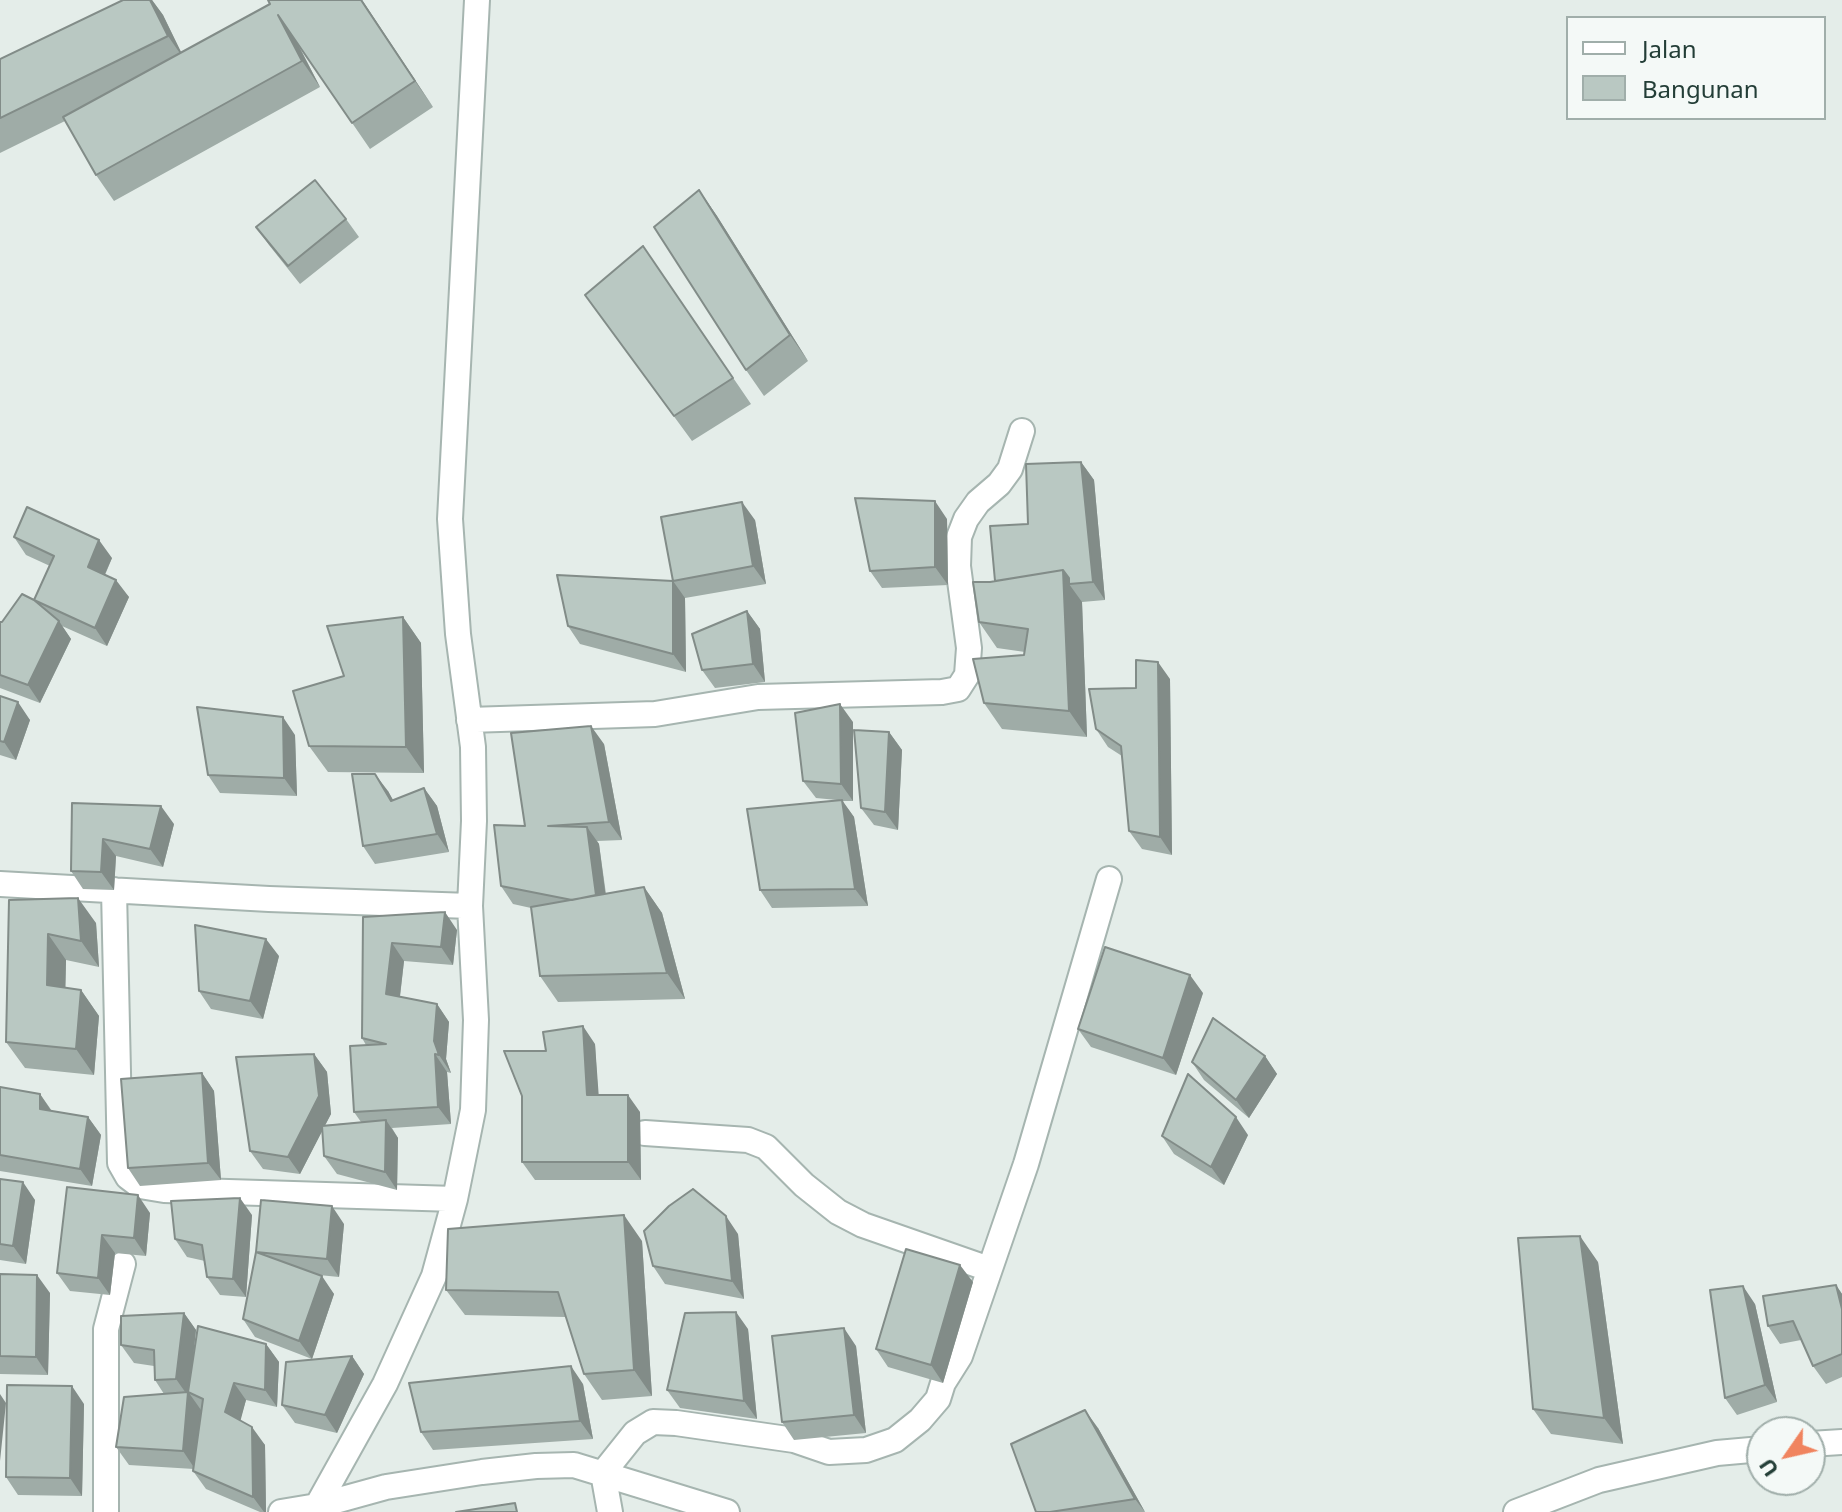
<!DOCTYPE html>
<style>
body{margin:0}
#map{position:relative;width:1842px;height:1512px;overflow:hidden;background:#e4ede9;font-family:"Noto Sans",sans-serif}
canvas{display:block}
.legend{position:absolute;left:1566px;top:16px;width:260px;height:104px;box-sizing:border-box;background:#f4f9f7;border:2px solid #a0aeaa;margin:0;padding:10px 14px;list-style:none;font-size:24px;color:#233e37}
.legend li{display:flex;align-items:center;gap:16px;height:40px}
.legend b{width:40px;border:2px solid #a0aeaa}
.north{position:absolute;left:1746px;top:1416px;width:80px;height:80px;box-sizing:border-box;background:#f4f9f7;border:2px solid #a0aeaa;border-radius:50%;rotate:236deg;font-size:22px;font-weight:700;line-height:32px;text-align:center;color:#233e37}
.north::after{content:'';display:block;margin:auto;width:28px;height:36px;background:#f0845f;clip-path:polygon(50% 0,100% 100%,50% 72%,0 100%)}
</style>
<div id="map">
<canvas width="1842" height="1512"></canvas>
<ul class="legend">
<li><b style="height:10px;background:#fff"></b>Jalan</li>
<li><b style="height:22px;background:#b9c8c2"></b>Bangunan</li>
</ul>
<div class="north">U</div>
</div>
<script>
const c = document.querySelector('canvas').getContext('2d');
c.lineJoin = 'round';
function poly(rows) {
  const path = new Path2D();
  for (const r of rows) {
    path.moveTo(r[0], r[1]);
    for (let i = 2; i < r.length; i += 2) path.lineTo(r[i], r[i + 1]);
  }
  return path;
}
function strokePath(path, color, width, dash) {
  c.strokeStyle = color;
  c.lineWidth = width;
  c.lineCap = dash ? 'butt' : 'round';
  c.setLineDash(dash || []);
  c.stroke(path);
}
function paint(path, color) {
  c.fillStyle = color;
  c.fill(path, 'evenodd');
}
const street = poly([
 [469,720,655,714,758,697,942,692,958,689,967,675,969,648,958,566,959,537,966,519,978,502,999,484,1010,469,1022,431],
 [0,884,269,899,470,906],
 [114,890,120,1163,128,1177,140,1186,164,1190,455,1199],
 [645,1133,748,1140,766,1147,804,1185,838,1212,863,1225,989,1269],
 [1810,1444,1842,1442],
 [317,1506,385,1384,434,1276,455,1199,473,1110,476,1020,470,906,474,821,473,747,458,634,450,519,477,0],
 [106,1512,106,1329,123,1264],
 [281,1512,317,1506,386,1487,482,1472,536,1466,574,1465,727,1512],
 [610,1512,603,1473,635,1433,653,1422,676,1423,794,1440,829,1452,866,1450,895,1440,920,1420,938,1399,943,1383,960,1356,1026,1164,1109,879],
 [1516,1512,1599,1480,1717,1453,1762,1449]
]);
strokePath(street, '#a6b5b0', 28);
strokePath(street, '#fff', 24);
paint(poly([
 [123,0,152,0,163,15,181,53,362,0,433,107,370,149,298,44,320,87,114,201,96,175,65,121,0,153,0,59],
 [699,190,717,216,808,361,764,396,746,370],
 [346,219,359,237,300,284,269,245,256,227],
 [643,246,751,404,692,441,585,295],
 [1081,462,1094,480,1105,600,1082,602,1087,737,1002,729,984,703,1024,655,1025,652,997,648,979,622,990,582,995,581,1028,524],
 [947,519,948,585,882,588,870,571],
 [755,520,766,584,685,598,686,672,580,644,568,626,673,581],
 [14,537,112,558,105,575,129,597,107,646,62,626,71,639,40,703,0,688,0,622,2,622,34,600,50,566,26,555],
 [747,611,760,629,765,682,715,688,702,670],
 [403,617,421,643,424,773,328,772,309,746,344,676],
 [1170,679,1172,855,1142,849,1129,831,1122,756,1108,747,1096,729,1136,688],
 [0,696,30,720,16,760,0,755],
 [853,722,853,801,842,801,854,817,868,906,772,908,760,890,837,800,816,798,803,781],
 [889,732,902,750,898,830,874,825,861,808],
 [295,735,297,796,220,793,208,775],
 [604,744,622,840,597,841,599,844,606,894,644,887,662,913,685,999,558,1002,540,976,531,908,513,904,501,886,525,826],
 [424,788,437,806,449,852,375,864,363,846,388,791,393,801],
 [72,803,174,824,163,867,116,856,114,890,83,889,71,871],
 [9,900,96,923,99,967,66,960,65,988,81,990,99,1016,94,1075,25,1068,6,1042],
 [363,917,457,930,453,965,404,961,400,997,437,1004,449,1022,446,1059,451,1073,447,1072,451,1124,392,1128,398,1138,397,1190,337,1174,324,1156,322,1131,300,1174,263,1169,250,1151,314,1054,327,1072,331,1114,325,1125,361,1122,354,1112,366,1045,362,1038],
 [279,956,263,1019,211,1009,199,991],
 [1203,993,1176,1075,1091,1047,1078,1029],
 [595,1044,598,1095,640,1112,641,1180,535,1180,522,1162,546,1051],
 [1265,1056,1277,1074,1249,1118,1204,1080,1192,1062],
 [202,1073,214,1091,221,1180,140,1186,128,1168],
 [0,1087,40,1094,52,1111,88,1117,101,1135,92,1186,0,1171],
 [1248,1135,1224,1185,1174,1154,1162,1136],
 [0,1179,35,1200,26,1264,0,1260],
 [67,1187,150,1213,146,1256,115,1253,110,1295,70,1291,57,1273],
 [252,1215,246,1297,220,1295,207,1277,205,1261,187,1257,175,1239],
 [344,1224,339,1277,319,1275,334,1294,312,1359,255,1337,243,1319,256,1252],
 [738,1234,744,1299,665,1284,653,1266],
 [642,1241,652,1396,602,1400,584,1374,566,1317,465,1315,446,1290],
 [1598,1262,1623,1444,1551,1434,1533,1409],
 [0,1274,50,1293,48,1375,0,1374],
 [973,1282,943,1383,888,1367,876,1349],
 [1836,1285,1842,1294,1842,1377,1826,1384,1813,1366,1801,1340,1780,1344,1768,1326],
 [1755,1304,1777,1402,1737,1415,1725,1398],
 [184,1313,196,1330,191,1377,266,1344,279,1362,277,1407,246,1400,240,1420,265,1445,266,1512,260,1512,206,1489,193,1471,194,1469,129,1465,116,1447,164,1394,155,1380,154,1366,134,1363,121,1345],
 [748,1329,757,1419,680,1408,667,1390],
 [856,1346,866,1433,794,1440,782,1422],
 [352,1356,364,1374,337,1433,295,1423,282,1405],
 [583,1384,593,1439,433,1450,421,1432],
 [84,1404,82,1496,18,1495,6,1477],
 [1098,1428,1145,1512,1036,1512]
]), '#9faca7');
paint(poly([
 [150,0,152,0,163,15,186,62,168,36],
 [361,0,362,0,433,107,415,81],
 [278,15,296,41,320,87,302,61],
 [699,190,717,216,808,361,790,335],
 [1081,462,1094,480,1105,600,1093,582],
 [935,501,947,519,948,585,935,567],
 [742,502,755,520,766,584,753,566],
 [99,540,112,558,100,585,88,567],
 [1063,570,1073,584,1069,584,1082,602,1087,737,1069,711],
 [116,580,129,597,107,646,95,628],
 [673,581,685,598,686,672,673,654],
 [747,611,760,629,765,682,753,664],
 [403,617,421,643,424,773,406,747],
 [59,621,71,639,40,703,28,685],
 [1158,662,1170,679,1172,855,1160,837],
 [18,702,30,720,16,760,4,742],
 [840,704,853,722,853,801,841,784],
 [283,717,295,735,297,796,284,778],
 [591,726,604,744,622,840,609,822],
 [889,732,902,750,898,830,885,812],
 [375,774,388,791,404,819,391,801],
 [424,788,437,806,449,852,437,834],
 [842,800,854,817,868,906,855,889],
 [161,806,174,824,163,867,150,849],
 [587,827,599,844,609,922,597,904],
 [103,839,116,856,114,890,101,872],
 [644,887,662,913,685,999,667,973],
 [78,898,96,923,99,967,81,941],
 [445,912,457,930,453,965,441,947],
 [48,934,66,960,65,1011,47,985],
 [266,939,279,956,263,1019,250,1001],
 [392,943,404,961,398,1012,386,994],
 [1190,975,1203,993,1176,1075,1163,1058],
 [81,990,99,1016,94,1075,76,1049],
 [437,1004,449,1022,446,1059,451,1073,439,1055,434,1041],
 [583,1026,595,1044,600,1113,587,1095],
 [314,1054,327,1072,331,1114,300,1174,288,1157],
 [435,1054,447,1072,451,1124,438,1107],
 [1265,1056,1277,1074,1249,1118,1236,1100],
 [202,1073,214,1091,221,1180,208,1163],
 [40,1094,52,1112,40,1109],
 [628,1095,640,1112,641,1180,628,1162],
 [88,1117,101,1135,92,1186,80,1169],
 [1236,1117,1248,1135,1224,1185,1211,1167],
 [386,1120,398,1138,397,1190,385,1172],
 [23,1182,35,1200,26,1264,13,1246],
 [138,1195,150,1213,146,1256,134,1238],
 [240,1198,252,1215,246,1297,233,1279],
 [332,1206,344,1224,339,1277,327,1259],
 [624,1215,642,1241,652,1396,634,1370],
 [726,1216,738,1234,744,1299,732,1281],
 [102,1235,115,1253,110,1295,98,1278],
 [1580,1236,1598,1262,1623,1444,1604,1418],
 [960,1265,973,1282,943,1383,931,1365],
 [37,1275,50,1293,48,1375,36,1357],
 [322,1276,334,1294,312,1359,299,1341],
 [1836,1285,1842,1294,1842,1309],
 [1743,1286,1755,1304,1777,1402,1765,1385],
 [736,1312,748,1329,757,1419,744,1401],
 [184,1313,196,1330,189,1393,201,1410,195,1469,183,1451,188,1396,176,1379],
 [844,1328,856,1346,866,1433,854,1415],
 [266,1344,279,1362,277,1407,265,1390],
 [352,1356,364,1374,337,1433,325,1415],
 [571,1366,583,1384,593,1439,580,1421],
 [234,1383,246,1400,238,1430,225,1412],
 [72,1386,84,1404,82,1496,70,1478],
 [0,1394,6,1403,0,1461],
 [1085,1410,1098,1428,1145,1512,1135,1499],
 [252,1427,265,1445,266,1512,264,1512,253,1497]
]), '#828c88');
const building = poly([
 [123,0,150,0,168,36,0,118,0,59,123,0],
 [268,0,361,0,415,81,352,123,278,15,302,61,96,175,63,117,270,4,268,0],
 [315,180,346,219,288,266,256,227,315,180],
 [699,190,790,335,746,370,654,227,699,190],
 [643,246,733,378,674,416,585,295,643,246],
 [1081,462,1093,582,1069,584,1069,578,1063,570,995,581,990,526,1028,524,1026,464,1081,462],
 [855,498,935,501,935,567,870,571,855,498],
 [742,502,753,566,673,581,673,654,568,626,557,575,673,581,661,517,742,502],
 [27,507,99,540,88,567,116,580,95,628,34,600,59,621,28,685,0,675,0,622,2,622,22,594,34,600,54,556,14,537,27,507],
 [1063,570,1069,711,984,703,973,659,1024,655,1028,629,979,622,973,582,990,582,1063,570],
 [747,611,753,664,702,670,692,634,747,611],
 [403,617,406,747,309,746,293,691,344,676,327,626,403,617],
 [1136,660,1158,662,1160,837,1129,831,1121,746,1096,729,1089,689,1136,688,1136,660],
 [0,696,18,702,4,742,0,741,0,696],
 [840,704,841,784,803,781,795,713,840,704],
 [197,707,283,717,284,778,208,775,197,707],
 [591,726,609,822,548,826,587,827,596,895,572,900,501,886,494,825,525,826,511,733,591,726],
 [854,730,889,732,885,812,861,808,854,730],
 [352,774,375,774,391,801,424,788,437,834,363,846,352,774],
 [842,800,855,889,760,890,747,809,842,800],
 [72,803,161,806,150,849,103,839,101,872,71,871,72,803],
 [644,887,667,973,540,976,531,907,644,887],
 [78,898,81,941,48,934,47,985,81,990,76,1049,6,1042,9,900,78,898],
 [445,912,441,947,392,943,386,994,437,1004,434,1041,439,1055,435,1054,438,1107,354,1112,350,1046,386,1044,362,1038,363,917,445,912],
 [195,925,266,939,250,1001,199,991,195,925],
 [1105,947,1190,975,1163,1058,1078,1029,1105,947],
 [1213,1018,1265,1056,1236,1100,1192,1062,1213,1018],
 [583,1026,587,1095,628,1095,628,1162,522,1162,522,1096,504,1051,546,1051,543,1032,583,1026],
 [314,1054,319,1096,288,1157,250,1151,236,1057,314,1054],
 [202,1073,208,1163,128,1168,121,1079,202,1073],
 [1188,1074,1236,1117,1211,1167,1162,1136,1188,1074],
 [0,1087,40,1094,40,1109,88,1117,80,1169,0,1155,0,1087],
 [386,1120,385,1172,324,1156,322,1126,386,1120],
 [0,1179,23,1182,13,1246,0,1244,0,1179],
 [67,1187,138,1195,134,1238,102,1235,98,1278,57,1273,67,1187],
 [693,1189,726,1216,732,1281,653,1266,644,1231,669,1206,693,1189],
 [240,1198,233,1279,207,1277,202,1245,175,1239,171,1201,240,1198],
 [261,1200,332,1206,327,1259,256,1252,261,1200],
 [624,1215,634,1370,584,1374,558,1292,446,1290,448,1229,624,1215],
 [1580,1236,1604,1418,1533,1409,1518,1238,1580,1236],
 [906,1249,960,1265,931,1365,876,1349,906,1249],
 [256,1252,322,1276,299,1341,243,1319,256,1252],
 [0,1274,37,1275,36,1357,0,1356,0,1274],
 [1836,1285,1842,1309,1842,1354,1813,1366,1793,1321,1768,1326,1763,1296,1836,1285],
 [1743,1286,1765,1385,1725,1398,1710,1290,1743,1286],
 [736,1312,744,1401,667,1390,685,1313,736,1312],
 [184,1313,176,1379,155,1380,154,1350,121,1345,121,1316,184,1313],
 [198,1326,266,1344,265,1390,234,1383,225,1412,252,1427,253,1497,193,1471,203,1399,188,1392,198,1326],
 [844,1328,854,1415,782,1422,772,1336,844,1328],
 [352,1356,325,1415,282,1405,286,1362,352,1356],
 [571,1366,580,1421,421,1432,409,1383,571,1366],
 [7,1385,72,1386,70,1478,6,1477,7,1385],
 [188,1392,183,1451,116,1447,124,1397,188,1392],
 [1085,1410,1135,1499,1050,1512,1036,1512,1011,1444,1085,1410],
 [515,1503,517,1512,456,1512,515,1503]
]);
paint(building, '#b9c8c2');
strokePath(building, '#828c88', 2);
</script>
